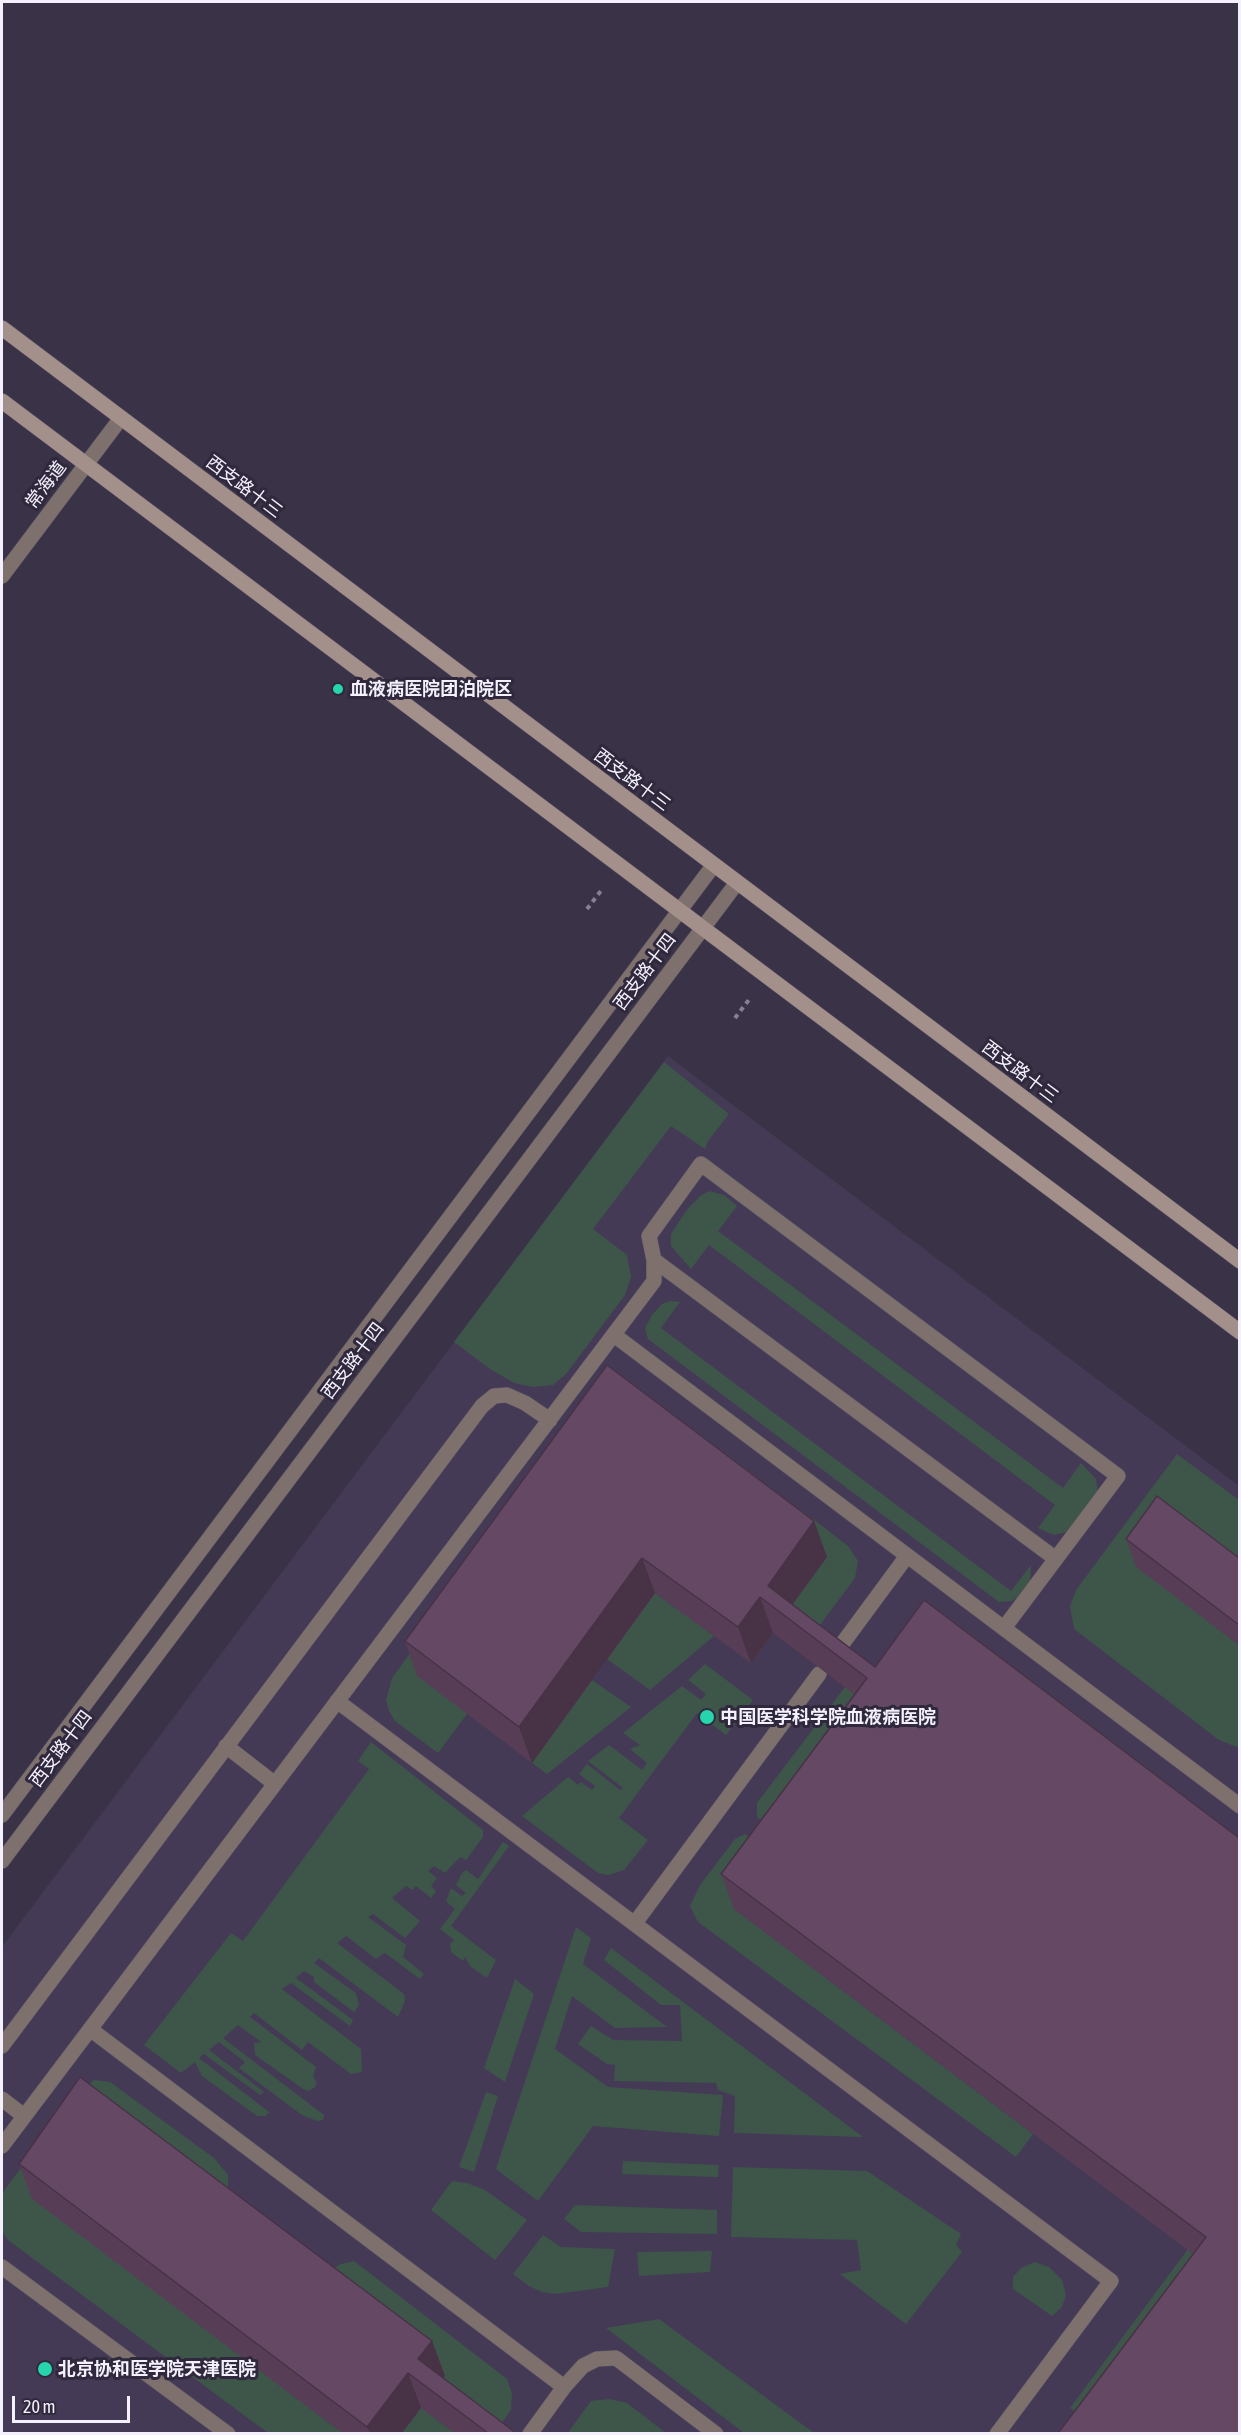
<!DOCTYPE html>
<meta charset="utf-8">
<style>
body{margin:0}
#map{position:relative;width:1241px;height:2435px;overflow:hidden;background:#3a3348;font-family:"Asap Condensed",sans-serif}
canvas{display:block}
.frame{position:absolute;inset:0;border:3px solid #f4f0fd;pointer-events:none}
.scale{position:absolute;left:12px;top:2396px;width:118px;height:27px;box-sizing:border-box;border:3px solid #f4f0fd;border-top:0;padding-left:8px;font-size:18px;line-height:21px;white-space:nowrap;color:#f4f0fd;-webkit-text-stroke:4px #30293d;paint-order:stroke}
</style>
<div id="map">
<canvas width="1241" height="2435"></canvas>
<div class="frame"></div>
<div class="scale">20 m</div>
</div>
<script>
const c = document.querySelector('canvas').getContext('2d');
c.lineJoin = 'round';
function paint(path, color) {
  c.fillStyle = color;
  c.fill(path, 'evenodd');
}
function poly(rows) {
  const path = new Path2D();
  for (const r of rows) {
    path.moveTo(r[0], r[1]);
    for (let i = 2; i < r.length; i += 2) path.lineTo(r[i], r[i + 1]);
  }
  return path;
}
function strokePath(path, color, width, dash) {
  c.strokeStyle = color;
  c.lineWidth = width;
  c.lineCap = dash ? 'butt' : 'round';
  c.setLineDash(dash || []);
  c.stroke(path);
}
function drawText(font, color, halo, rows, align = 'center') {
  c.font = font + ' "Asap Condensed","Noto Sans SC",sans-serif';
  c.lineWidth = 6;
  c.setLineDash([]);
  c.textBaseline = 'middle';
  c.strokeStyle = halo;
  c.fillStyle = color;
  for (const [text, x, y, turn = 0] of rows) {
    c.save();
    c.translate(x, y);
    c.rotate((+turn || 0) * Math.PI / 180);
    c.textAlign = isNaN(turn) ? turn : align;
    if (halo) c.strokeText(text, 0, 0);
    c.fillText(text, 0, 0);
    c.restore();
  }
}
paint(poly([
 [668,1056,1239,1486,1239,2433,2,2433,2,1947]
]), '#443a55');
paint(poly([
 [664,1062,729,1114,708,1141,705,1149,671,1126,593,1229,627,1255,631,1277,625,1295,566,1374,553,1385,533,1387,514,1383,490,1369,454,1342],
 [709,1191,724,1195,737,1206,718,1231,1063,1488,1081,1463,1096,1479,1098,1492,1067,1532,1054,1535,1038,1528,1055,1505,709,1245,691,1269,671,1246,671,1234,686,1211,700,1196],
 [670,1301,680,1302,661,1328,1011,1591,1031,1565,1030,1582,1020,1595,1012,1601,999,1602,648,1339,645,1328,652,1315,662,1304],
 [625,1383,639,1389,757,1477,756,1484,467,1714,438,1753,395,1721,389,1711,386,1700,392,1678,545,1469],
 [1177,1454,1239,1500,1239,1578,1136,1566,1239,1645,1239,1748,1219,1740,1074,1629,1070,1606,1076,1590],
 [794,1508,804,1512,848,1546,858,1561,855,1578,808,1641,781,1621],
 [655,1593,714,1636,650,1690,607,1659],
 [705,1664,753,1700,726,1735,697,1713,619,1818,648,1840,624,1870,608,1875,598,1873,522,1816,568,1777,578,1785,581,1782,592,1790,595,1786,579,1774,587,1764,620,1790,623,1788,588,1761,609,1745,642,1770,647,1763,630,1749,640,1745,623,1733,682,1686,701,1700,706,1694,688,1680],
 [592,1680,631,1707,547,1774,532,1763],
 [845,1687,879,1713,786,1839,757,1817,757,1803],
 [371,1742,483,1830,483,1837,466,1860,460,1857,445,1873,434,1866,428,1871,437,1878,431,1886,436,1891,431,1898,416,1886,412,1890,406,1886,392,1898,420,1921,405,1938,373,1914,368,1917,406,1945,403,1957,424,1974,420,1979,385,1953,376,1959,346,1936,337,1943,404,1994,405,2001,398,2017,319,1958,314,1963,356,1993,359,2005,354,2012,314,1982,314,1977,304,1971,296,1978,353,2020,350,2026,291,1983,282,1989,361,2049,362,2072,351,2074,308,2042,302,2050,254,2013,250,2017,316,2067,313,2076,317,2083,315,2087,309,2091,303,2089,255,2055,254,2043,261,2042,238,2025,223,2038,324,2115,323,2120,317,2121,302,2115,287,2104,239,2068,245,2062,219,2042,209,2050,264,2092,260,2095,204,2054,199,2058,269,2112,266,2116,257,2116,202,2076,195,2062,181,2073,144,2045,231,1933,243,1941,369,1769,358,1761],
 [745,1834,773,1856,734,1909,1033,2134,1016,2157,698,1922,690,1906,700,1885,735,1839],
 [503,1842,509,1846,451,1926,496,1960,487,1978,470,1966,465,1957,463,1961,451,1952,450,1944,454,1940,440,1929,455,1909,446,1901,451,1888,462,1896,466,1893,456,1885,462,1873,466,1870,478,1879],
 [576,1927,591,1938,583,1964,667,2027,615,2028,572,1996,555,2049,608,2087,723,2095,719,2136,593,2126,538,2201,496,2169],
 [611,1948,863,2137,734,2133,735,2096,718,2090,716,2083,614,2081,615,2065,607,2064,578,2044,591,2026,613,2040,682,2041,680,2005,661,2005,604,1960],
 [515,1979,534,1994,505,2082,484,2068],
 [94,2080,110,2082,214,2158,228,2175,228,2190,342,2433,268,2433,8,2240,2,2231,3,2192,69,2104],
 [486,2092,498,2096,474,2172,459,2167],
 [623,2161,719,2165,718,2177,622,2174],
 [733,2167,867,2171,961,2234,956,2245,962,2252,906,2324,840,2274,861,2270,857,2240,731,2237],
 [452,2181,467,2183,485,2190,527,2220,495,2260,431,2210],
 [575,2205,717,2210,717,2234,581,2232,564,2219],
 [543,2235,561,2247,615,2249,608,2287,555,2294,542,2292,529,2286,513,2274],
 [1188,2249,1218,2272,1100,2431,1070,2408],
 [712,2251,710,2272,639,2276,637,2252],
 [354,2261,507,2379,512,2393,511,2410,494,2433,402,2433,331,2270,341,2264],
 [1035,2262,1049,2267,1062,2280,1066,2295,1062,2307,1052,2316,1013,2289,1013,2277,1021,2268],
 [659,2319,814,2433,744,2433,606,2328],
 [609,2399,627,2403,666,2433,567,2434,591,2401]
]), '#3d5649');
const service = poly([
 [654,1260,1056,1559],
 [614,1335,1240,1806],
 [834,1655,907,1556],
 [337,1701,1111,2281,997,2434],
 [226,1746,275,1784],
 [635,1923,819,1674],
 [90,2029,564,2387,583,2366,597,2359,616,2358,716,2434],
 [2,2046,482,1406,494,1396,507,1395,525,1403,550,1420],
 [2,2099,24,2116],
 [2,2146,654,1281,654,1260,649,1236,701,1164,1118,1476,1004,1628],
 [2,2267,228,2434],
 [530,2434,564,2387]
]);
const minor = poly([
 [2,576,121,418]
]);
const tertiary = poly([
 [2,1815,713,866],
 [2,1861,736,884]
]);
const secondary = poly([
 [2,328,1240,1261],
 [2,401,1240,1332]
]);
strokePath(service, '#585165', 16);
strokePath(minor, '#585165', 16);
strokePath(tertiary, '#585165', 16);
strokePath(secondary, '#585165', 16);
strokePath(poly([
 [587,909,603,888],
 [735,1018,751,997]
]), '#878193', 4, [4.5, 4.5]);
strokePath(service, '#7d706d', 15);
strokePath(minor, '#7d706d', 15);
strokePath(tertiary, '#7d706d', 15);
strokePath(secondary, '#a4908b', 15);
paint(poly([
 [607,1365,827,1557,793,1604,875,1667,1239,1838,1239,2433,1087,2395,1193,2254,734,1909,721,1874,854,1694,773,1633,751,1663,655,1593,532,1763,417,1676,405,1641],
 [1126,1539,1239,1558,1239,1645,1136,1567],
 [19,2164,445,2376,443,2378,516,2433,454,2433,421,2408,402,2433,342,2433,32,2199]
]), '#573e56');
paint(poly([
 [814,1521,827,1557,784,1616,768,1586],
 [642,1558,655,1593,532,1763,519,1727],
 [760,1597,773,1633,751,1663,738,1627],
 [432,2341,445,2376,433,2392,418,2359],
 [408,2373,421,2408,402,2433,370,2433,367,2427]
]), '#473246');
const building = poly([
 [607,1365,814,1521,768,1586,875,1667,924,1600,1239,1838,1239,2433,1058,2433,1087,2395,1206,2237,721,1874,867,1678,760,1597,738,1627,642,1558,519,1727,405,1641,607,1365],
 [1157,1496,1239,1558,1239,1625,1126,1539,1157,1496],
 [80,2077,432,2341,418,2359,516,2433,488,2433,408,2373,367,2427,19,2164,80,2077]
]);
paint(building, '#654864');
strokePath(building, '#473246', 1.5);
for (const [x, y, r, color] of [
 [338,689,6,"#27d5ad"],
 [707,1717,8,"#27d5ad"],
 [45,2369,8,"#27d5ad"]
]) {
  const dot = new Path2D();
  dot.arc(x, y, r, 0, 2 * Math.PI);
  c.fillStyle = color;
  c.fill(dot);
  strokePath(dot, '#30293d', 2);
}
drawText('18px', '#f4f0fd', '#30293d', [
 ["常海道",46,485,-53],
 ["西支路十三",244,487,37],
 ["西支路十三",632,780,37],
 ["西支路十四",645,972,-53],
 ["西支路十三",1020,1072,37],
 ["西支路十四",353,1361,-53],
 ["西支路十四",61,1749,-53]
]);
drawText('bold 18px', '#f4f0fd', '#30293d', [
 ["血液病医院团泊院区",350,689],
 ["中国医学科学院血液病医院",720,1717],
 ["北京协和医学院天津医院",58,2369]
], 'left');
</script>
